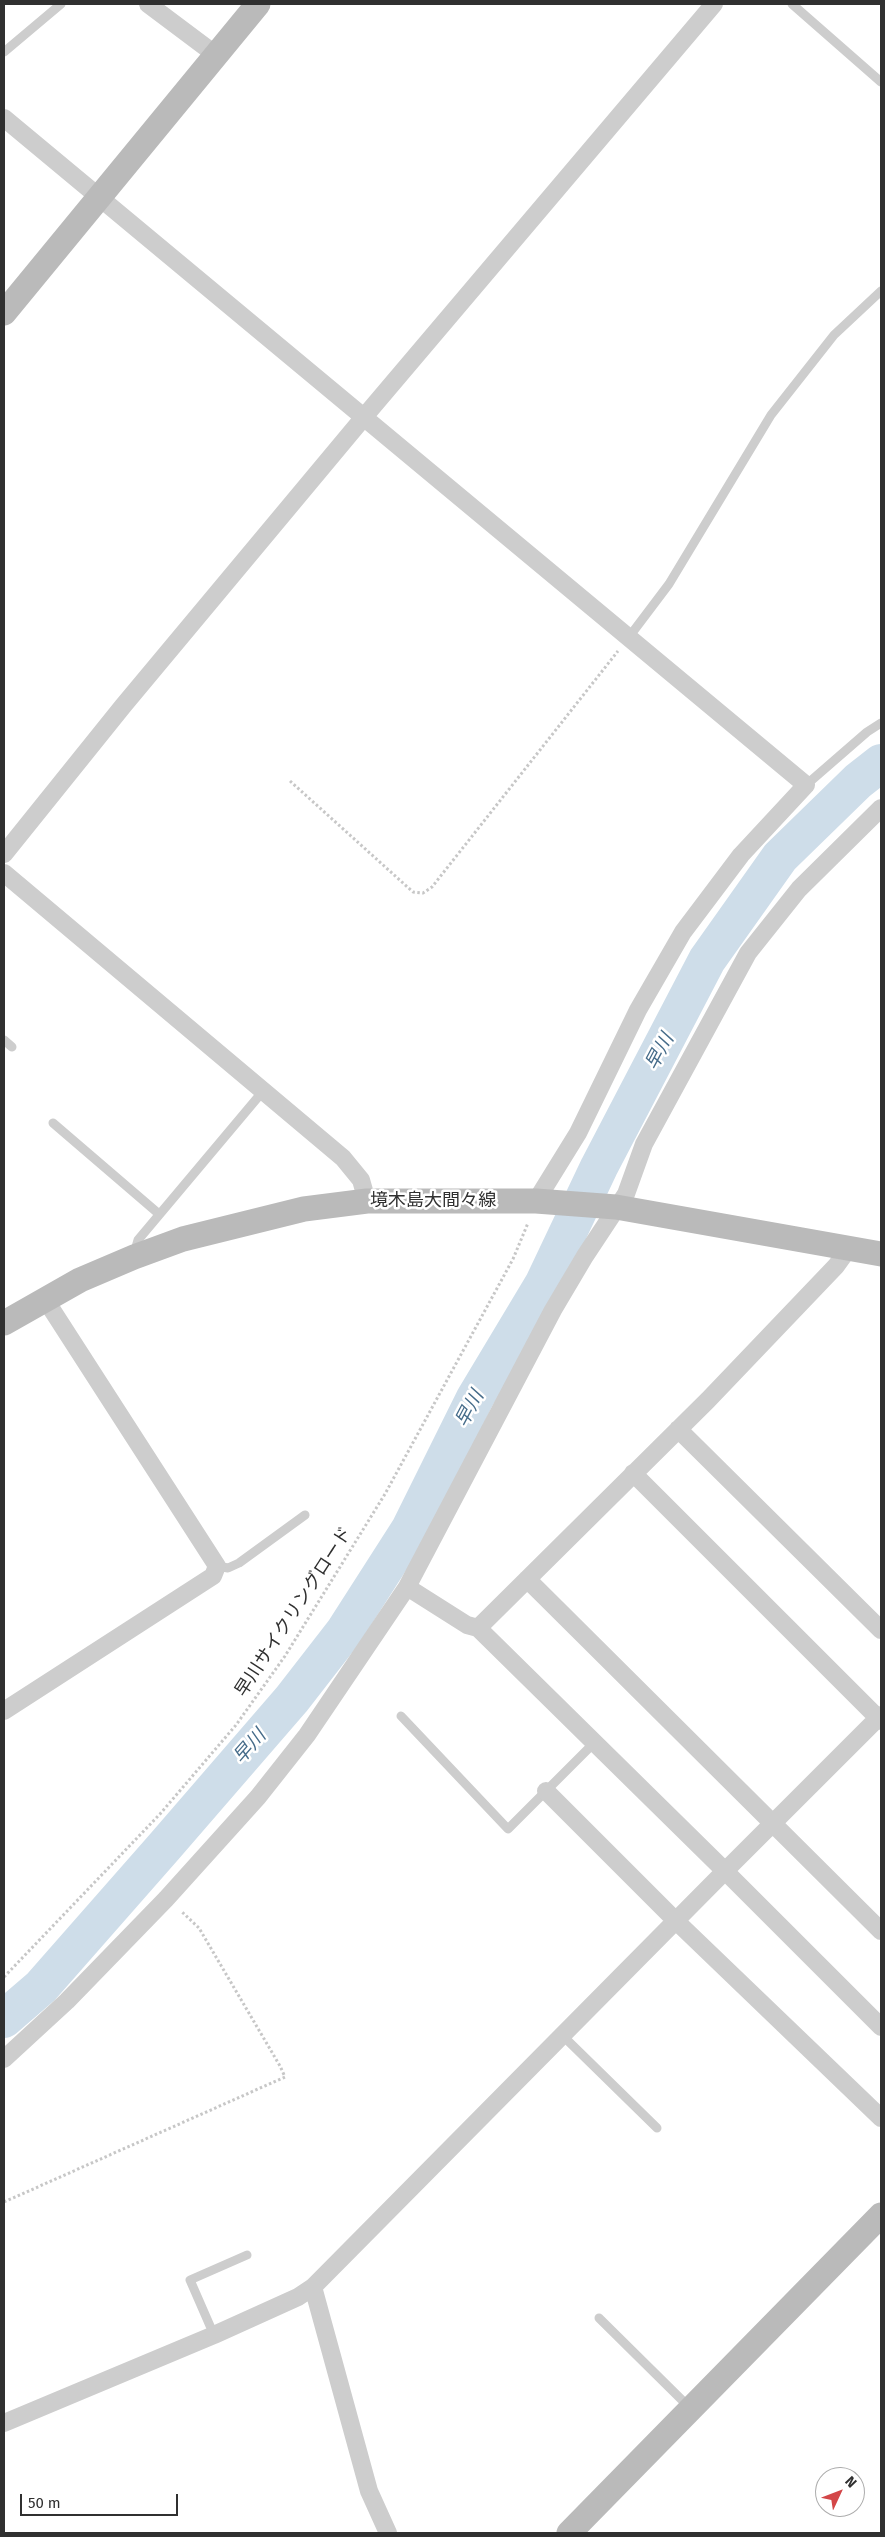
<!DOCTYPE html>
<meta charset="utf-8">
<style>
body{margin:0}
#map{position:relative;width:885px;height:2537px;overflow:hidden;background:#fff;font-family:"Fira Sans",sans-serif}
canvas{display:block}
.frame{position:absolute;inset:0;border:5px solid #303030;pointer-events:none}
.north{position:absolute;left:815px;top:2467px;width:50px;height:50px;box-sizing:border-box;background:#fff;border:1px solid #acacac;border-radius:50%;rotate:47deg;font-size:14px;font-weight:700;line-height:20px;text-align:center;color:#303030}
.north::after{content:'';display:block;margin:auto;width:18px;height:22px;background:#d34648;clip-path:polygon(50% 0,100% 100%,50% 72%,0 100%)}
.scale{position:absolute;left:20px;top:2494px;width:158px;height:22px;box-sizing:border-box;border:2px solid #303030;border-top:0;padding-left:6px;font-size:15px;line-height:18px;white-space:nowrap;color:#303030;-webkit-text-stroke:4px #fff;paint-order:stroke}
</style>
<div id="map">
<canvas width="885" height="2537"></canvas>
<div class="frame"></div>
<div class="north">N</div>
<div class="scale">50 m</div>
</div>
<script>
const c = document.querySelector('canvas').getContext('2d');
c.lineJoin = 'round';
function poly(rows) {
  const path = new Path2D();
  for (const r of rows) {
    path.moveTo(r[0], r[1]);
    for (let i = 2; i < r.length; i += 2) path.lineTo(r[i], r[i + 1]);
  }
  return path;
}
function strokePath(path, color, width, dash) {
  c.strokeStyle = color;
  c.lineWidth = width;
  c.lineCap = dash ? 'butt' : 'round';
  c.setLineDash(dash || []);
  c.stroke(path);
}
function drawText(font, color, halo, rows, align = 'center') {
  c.font = font + ' "Fira Sans","Noto Sans JP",sans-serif';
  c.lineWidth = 5;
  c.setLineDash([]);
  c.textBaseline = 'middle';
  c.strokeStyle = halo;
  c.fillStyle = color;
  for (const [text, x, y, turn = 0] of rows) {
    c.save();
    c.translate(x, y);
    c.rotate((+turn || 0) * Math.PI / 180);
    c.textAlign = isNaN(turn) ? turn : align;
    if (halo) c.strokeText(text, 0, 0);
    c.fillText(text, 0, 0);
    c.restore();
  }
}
strokePath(poly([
 [4,2019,41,1987,164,1847,292,1699,344,1632,410,1529,475,1398,544,1283,599,1167,707,960,780,857,858,781,881,763]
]), '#cedde9', 38);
strokePath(poly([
 [290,781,413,892,423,893,432,887,618,651],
 [4,1977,160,1814,236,1725,285,1656,385,1494,513,1259,528,1223],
 [4,2202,285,2077,280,2066,199,1928,181,1911]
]), '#c7c7c7', 3, [2.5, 2.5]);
strokePath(poly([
 [792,4,881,82],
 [4,52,61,4],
 [629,637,669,584,771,415,834,335,881,291],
 [806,785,867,732,881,723],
 [4,1040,12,1047],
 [53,1123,159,1214],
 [134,1254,138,1240,264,1090],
 [217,1566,228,1568,239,1563,305,1515],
 [401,1716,508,1829,595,1742],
 [562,2035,657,2128],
 [599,2318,689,2407],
 [214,2335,190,2280,247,2255]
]), '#cdcdcd', 9);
strokePath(poly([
 [148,4,216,55],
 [4,118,806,785,741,855,683,932,638,1010,578,1133,536,1201],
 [4,854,123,706,364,417,714,4],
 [4,873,343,1158,361,1180,367,1201],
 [678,1429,881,1630],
 [633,1473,881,1721],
 [527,1579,881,1931],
 [407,1587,467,1625,478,1628,708,1400,836,1266,849,1248],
 [478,1628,725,1871,881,1715],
 [4,1711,213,1576,217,1566,45,1299],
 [546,1791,676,1921,881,2118],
 [4,2059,67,2001,166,1899,258,1797,307,1735,407,1587,553,1310,585,1256,626,1194,644,1144,748,953,799,889,881,808],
 [313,2287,369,2491,388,2533],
 [4,2423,214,2335,298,2297,313,2287,725,1871,881,2027]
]), '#cdcdcd', 18);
strokePath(poly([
 [4,313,258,4],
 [4,1323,80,1280,134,1257,183,1239,304,1209,367,1201,536,1201,616,1207,881,1254],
 [569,2533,881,2215]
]), '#bababa', 25);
drawText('18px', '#303030', '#fff', [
 ["境木島大間々線",433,1201],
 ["早川サイクリングロード",294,1612,-57]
]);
drawText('italic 19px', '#466c8a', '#fff', [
 ["早川",660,1052,-62],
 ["早川",470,1409,-62],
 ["早川",250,1747,-49]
]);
</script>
